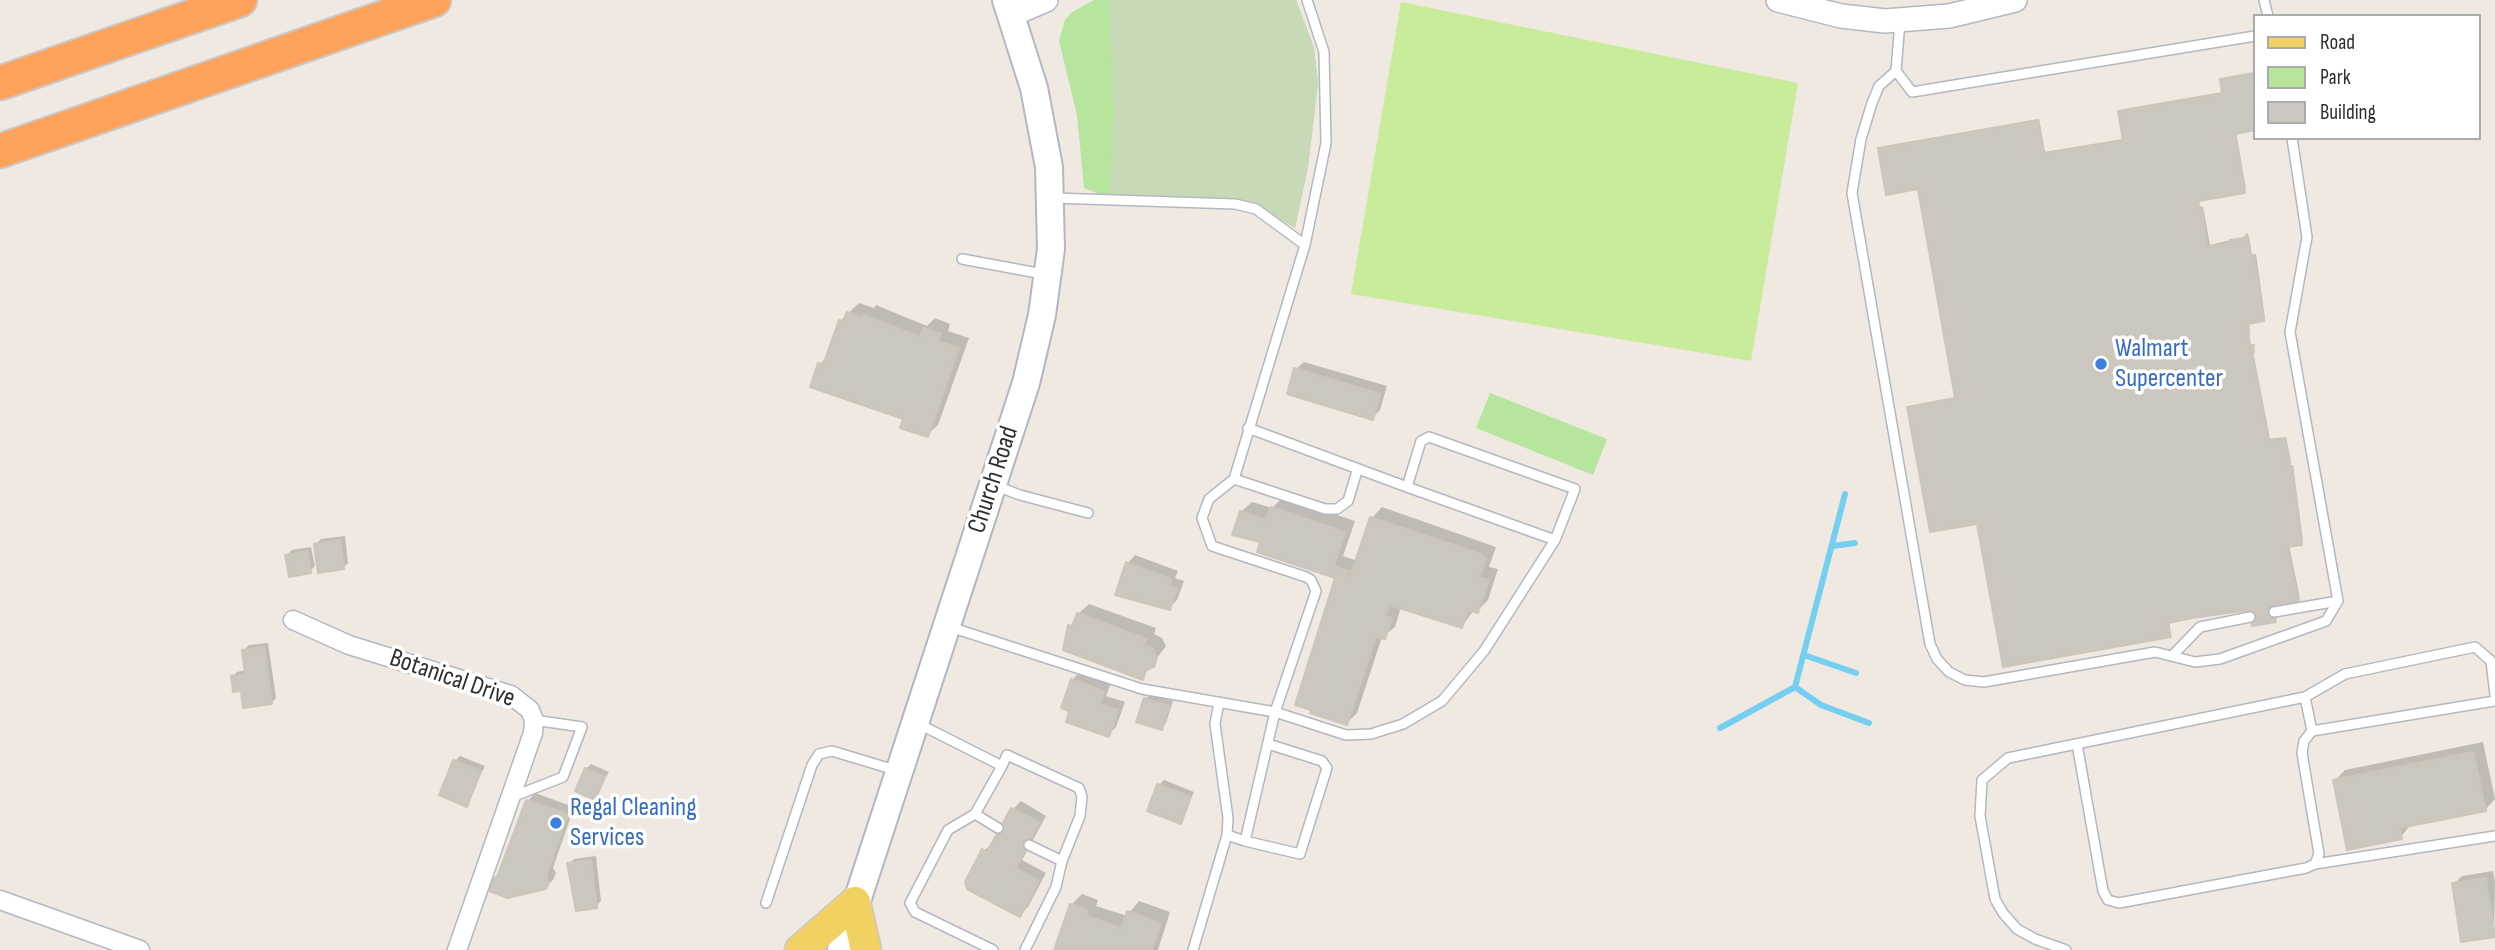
<!DOCTYPE html>
<style>
body{margin:0}
#map{position:relative;width:2495px;height:950px;overflow:hidden;background:#efe9e1;font-family:"Sofia Sans Condensed",sans-serif}
canvas{display:block}
.legend{position:absolute;left:2253px;top:14px;width:228px;height:126px;box-sizing:border-box;background:#fff;border:2px solid #ababab;margin:0;padding:9px 12px;list-style:none;font-size:21px;color:#2e2e2e}
.legend li{display:flex;align-items:center;gap:14px;height:35px}
.legend b{width:35px;border:2px solid #ababab}
</style>
<div id="map">
<canvas width="2495" height="950"></canvas>
<ul class="legend">
<li><b style="height:9px;background:#f2d163"></b>Road</li>
<li><b style="height:19px;background:#b6e59e"></b>Park</li>
<li><b style="height:19px;background:#cbc7bf"></b>Building</li>
</ul>
</div>
<script>
const c = document.querySelector('canvas').getContext('2d');
c.lineJoin = 'round';
function paint(path, color) {
  c.fillStyle = color;
  c.fill(path, 'evenodd');
}
function poly(rows) {
  const path = new Path2D();
  for (const r of rows) {
    path.moveTo(r[0], r[1]);
    for (let i = 2; i < r.length; i += 2) path.lineTo(r[i], r[i + 1]);
  }
  return path;
}
function strokePath(path, color, width, dash) {
  c.strokeStyle = color;
  c.lineWidth = width;
  c.lineCap = dash ? 'butt' : 'round';
  c.setLineDash(dash || []);
  c.stroke(path);
}
function drawText(font, color, halo, rows, align = 'center') {
  c.font = font + ' "Sofia Sans Condensed",sans-serif';
  c.lineWidth = 7;
  c.setLineDash([]);
  c.textBaseline = 'middle';
  c.strokeStyle = halo;
  c.fillStyle = color;
  for (const [text, x, y, turn = 0] of rows) {
    c.save();
    c.translate(x, y);
    c.rotate((+turn || 0) * Math.PI / 180);
    c.textAlign = isNaN(turn) ? turn : align;
    if (halo) c.strokeText(text, 0, 0);
    c.fillText(text, 0, 0);
    c.restore();
  }
}
paint(poly([
 [1094,0,1296,0,1314,48,1318,83,1308,167,1295,228,1249,201,1099,194,1084,188,1077,115,1059,41,1065,20,1072,12],
 [1490,393,1607,439,1593,475,1476,428]
]), '#b6e59e');
paint(poly([
 [1109,0,1296,0,1314,48,1318,83,1308,167,1295,228,1249,201,1110,194,1114,112]
]), '#c8d9b8');
paint(poly([
 [1401,2,1798,83,1751,361,1351,294]
]), '#c9ec9a');
paint(poly([
 [2255,72,2255,129,2236,132,2246,189,2200,199,2199,206,2203,207,2210,245,2249,236,2252,255,2256,254,2265,318,2249,322,2250,339,2251,345,2255,344,2253,351,2270,439,2286,437,2291,461,2286,466,2293,465,2303,541,2289,545,2300,599,2275,603,2276,620,2251,608,2170,620,2170,635,1978,522,1909,407,1957,397,1919,187,1880,149,2039,119,2045,152,2125,139,2122,110,2224,92,2224,78],
 [859,303,874,308,876,305,927,326,935,318,950,324,948,331,969,338,938,425,927,435,902,427,906,418,820,364,829,355,840,321],
 [1304,362,1387,386,1380,410,1372,418,1296,369],
 [1283,497,1355,521,1343,556,1358,561,1372,518,1382,507,1496,547,1489,567,1498,569,1488,600,1477,611,1474,610,1462,626,1401,607,1395,627,1382,637,1357,713,1347,723,1337,577,1262,541,1241,512,1252,502,1272,508],
 [345,536,348,563,343,568,316,544,321,539],
 [311,547,315,566,310,571,287,555,292,550],
 [1135,555,1178,571,1175,578,1184,581,1177,600,1169,608,1128,563],
 [1089,604,1156,628,1154,634,1162,638,1166,646,1142,678,1066,635,1078,614],
 [268,643,276,698,271,703,242,689,232,677,237,672,246,670,244,650,249,645],
 [1080,672,1111,683,1106,696,1125,702,1116,727,1108,735,1072,710,1072,680],
 [1150,694,1173,701,1166,723,1161,728,1145,699],
 [2483,742,2495,799,2485,810,2411,824,2401,837,2334,781,2345,770],
 [460,756,485,766,466,805,455,761],
 [591,764,609,772,594,798,586,769],
 [1164,780,1194,792,1180,822,1159,785],
 [535,793,574,807,553,868,556,873,553,880,545,888,492,881,500,872,528,801],
 [1021,801,1046,816,1022,860,1046,873,1028,907,1020,915,984,850,993,844,1011,811],
 [596,856,601,901,596,906,569,864,574,859],
 [2493,871,2495,881,2494,935,2454,884,2462,876],
 [1082,894,1098,900,1096,906,1127,916,1139,901,1170,912,1158,950,1056,950,1071,905]
]), '#0003');
strokePath(poly([
 [1832,546,1855,543],
 [1804,655,1856,673],
 [1795,687,1821,705,1869,723],
 [1720,728,1795,687,1845,494]
]), '#75cff0', 6);
const building = poly([
 [2255,73,2255,130,2235,134,2245,193,2199,201,2198,207,2202,209,2207,247,2231,243,2230,240,2244,238,2247,234,2251,256,2254,255,2264,321,2248,324,2249,342,2249,346,2253,345,2254,352,2252,353,2269,440,2285,438,2290,464,2287,467,2292,466,2302,545,2287,547,2299,603,2273,605,2276,622,2252,626,2249,610,2192,618,2168,623,2171,637,2003,667,1977,524,1930,532,1907,407,1955,398,1918,189,1886,195,1878,148,2038,120,2044,153,2123,140,2118,111,2222,93,2220,79,2255,73],
 [847,312,863,318,864,315,920,337,923,328,941,334,938,341,959,348,928,437,900,428,903,419,810,387,818,363,823,365,839,320,843,321,847,312],
 [1294,368,1380,394,1373,420,1287,394,1294,368],
 [1271,507,1345,532,1334,566,1349,571,1347,576,1350,577,1370,517,1481,554,1486,558,1480,577,1489,580,1478,613,1468,610,1462,628,1390,605,1385,616,1392,618,1385,639,1376,637,1347,725,1310,713,1311,710,1295,705,1335,578,1257,552,1260,542,1232,535,1240,511,1265,520,1271,507],
 [340,540,344,569,318,573,314,544,340,540],
 [307,551,311,573,289,577,285,555,307,551],
 [1126,562,1171,579,1169,586,1177,588,1170,610,1115,595,1126,562],
 [1077,613,1147,639,1144,645,1152,648,1157,658,1154,667,1146,670,1143,680,1063,650,1068,625,1072,626,1077,613],
 [264,647,272,704,243,708,241,691,233,692,231,676,245,674,242,650,264,647],
 [1071,679,1104,691,1100,704,1118,710,1109,737,1066,722,1069,711,1061,708,1071,679],
 [1144,698,1169,706,1162,730,1136,722,1144,698],
 [2473,752,2486,811,2400,828,2402,839,2347,850,2333,780,2473,752],
 [453,760,481,771,467,807,439,795,453,760],
 [585,768,605,777,595,800,575,791,585,768],
 [1157,784,1191,797,1181,824,1147,811,1157,784],
 [526,800,568,814,546,877,549,882,546,889,507,898,487,890,490,880,497,877,526,800],
 [1011,808,1039,822,1016,868,1039,881,1020,917,967,889,965,882,982,849,987,852,1011,808],
 [591,860,597,908,576,911,567,863,591,860],
 [2486,878,2495,937,2461,942,2452,883,2486,878],
 [1070,904,1088,910,1087,916,1121,928,1127,911,1161,923,1152,950,1054,950,1070,904]
]);
paint(building, '#cbc7bf');
strokePath(building, '#cbc5ba', 2);
const service = poly([
 [2264,0,2268,16],
 [1900,21,1896,71,1912,92,2255,36],
 [1896,71,1879,86,1872,103,1861,139,1852,193,1930,644,1937,659,1949,672,1965,680,1984,682,2155,652,2195,662,2220,659,2326,621,2338,601,2290,332,2307,237,2292,138],
 [1053,198,1235,204,1256,209,1305,245],
 [962,259,1043,274],
 [1234,479,1325,509,1337,509,1348,501,1357,471],
 [996,486,1020,495,1088,513],
 [1407,487,1555,540],
 [2274,612,2338,601],
 [950,627,1142,689,1275,712,1346,735,1371,734,1403,724,1442,701,1484,651,1555,540,1575,489,1429,437,1421,441,1407,487,1248,428],
 [2172,656,2200,627,2250,617],
 [2305,697,2312,731],
 [919,724,1002,766,975,814,948,830,910,903,915,912,993,950],
 [2077,744,2103,891,2108,900,2119,903,2306,868,2315,864,2319,854,2302,753,2304,741,2312,731,2495,701],
 [1002,766,1007,755,1079,788,1082,797,1080,816,1062,861],
 [512,797,563,777,582,727,534,720],
 [975,814,998,828],
 [1227,835,1245,841,1275,712,1316,591,1311,580,1306,577,1212,546,1202,518,1209,499,1234,479,1305,245,1326,143,1324,52,1307,0],
 [1245,841,1300,854,1327,768,1322,761,1268,744],
 [2315,864,2495,836],
 [766,903,812,765,819,754,832,751,895,770],
 [1025,950,1056,887,1062,861,1029,845],
 [1193,950,1227,835,1228,818,1215,724,1219,702],
 [2066,950,2035,939,2017,929,2003,913,1995,899,1980,816,1982,780,2008,758,2305,697,2345,674,2475,647,2491,661,2495,695]
]);
const minor = poly([
 [293,620,349,645,511,695,530,710,534,720,533,733,457,950],
 [0,900,140,950]
]);
const tertiary = poly([
 [1778,0,1841,16,1885,21,1949,16,2015,0],
 [1011,15,1046,0]
]);
const secondary = poly([
 [841,950,1026,383,1042,315,1051,249,1049,167,1034,88,1006,0]
]);
const primary = poly([
 [855,902,866,950],
 [800,950,855,902]
]);
const motorway = poly([
 [0,83,240,0],
 [0,151,434,0]
]);
strokePath(service, '#b4b7c1', 12);
strokePath(minor, '#b4b7c1', 21);
strokePath(tertiary, '#b4b7c1', 26);
strokePath(secondary, '#b4b7c1', 30);
strokePath(primary, '#c9c9c9', 33);
strokePath(motorway, '#c9c9c9', 37);
strokePath(service, '#fff', 9);
strokePath(minor, '#fff', 18);
strokePath(tertiary, '#fff', 23);
strokePath(secondary, '#fff', 26);
strokePath(primary, '#f2d163', 30);
strokePath(motorway, '#ffa35c', 33);
for (const [x, y, r, color] of [
 [2101,364,7,"#3f7fe0"],
 [556,823,7,"#3f7fe0"]
]) {
  const dot = new Path2D();
  dot.arc(x, y, r, 0, 2 * Math.PI);
  c.fillStyle = color;
  c.fill(dot);
  strokePath(dot, '#fff', 2.5);
}
drawText('26px', '#366cbe', '#fff', [
 ["Walmart",2115,349],
 ["Supercenter",2115,379],
 ["Regal Cleaning",570,808],
 ["Services",570,838]
], 'left');
drawText('26px', '#2e2e2e', '#fff', [
 ["Church Road",994,480,-72],
 ["Botanical Drive",452,679,19]
]);
</script>
